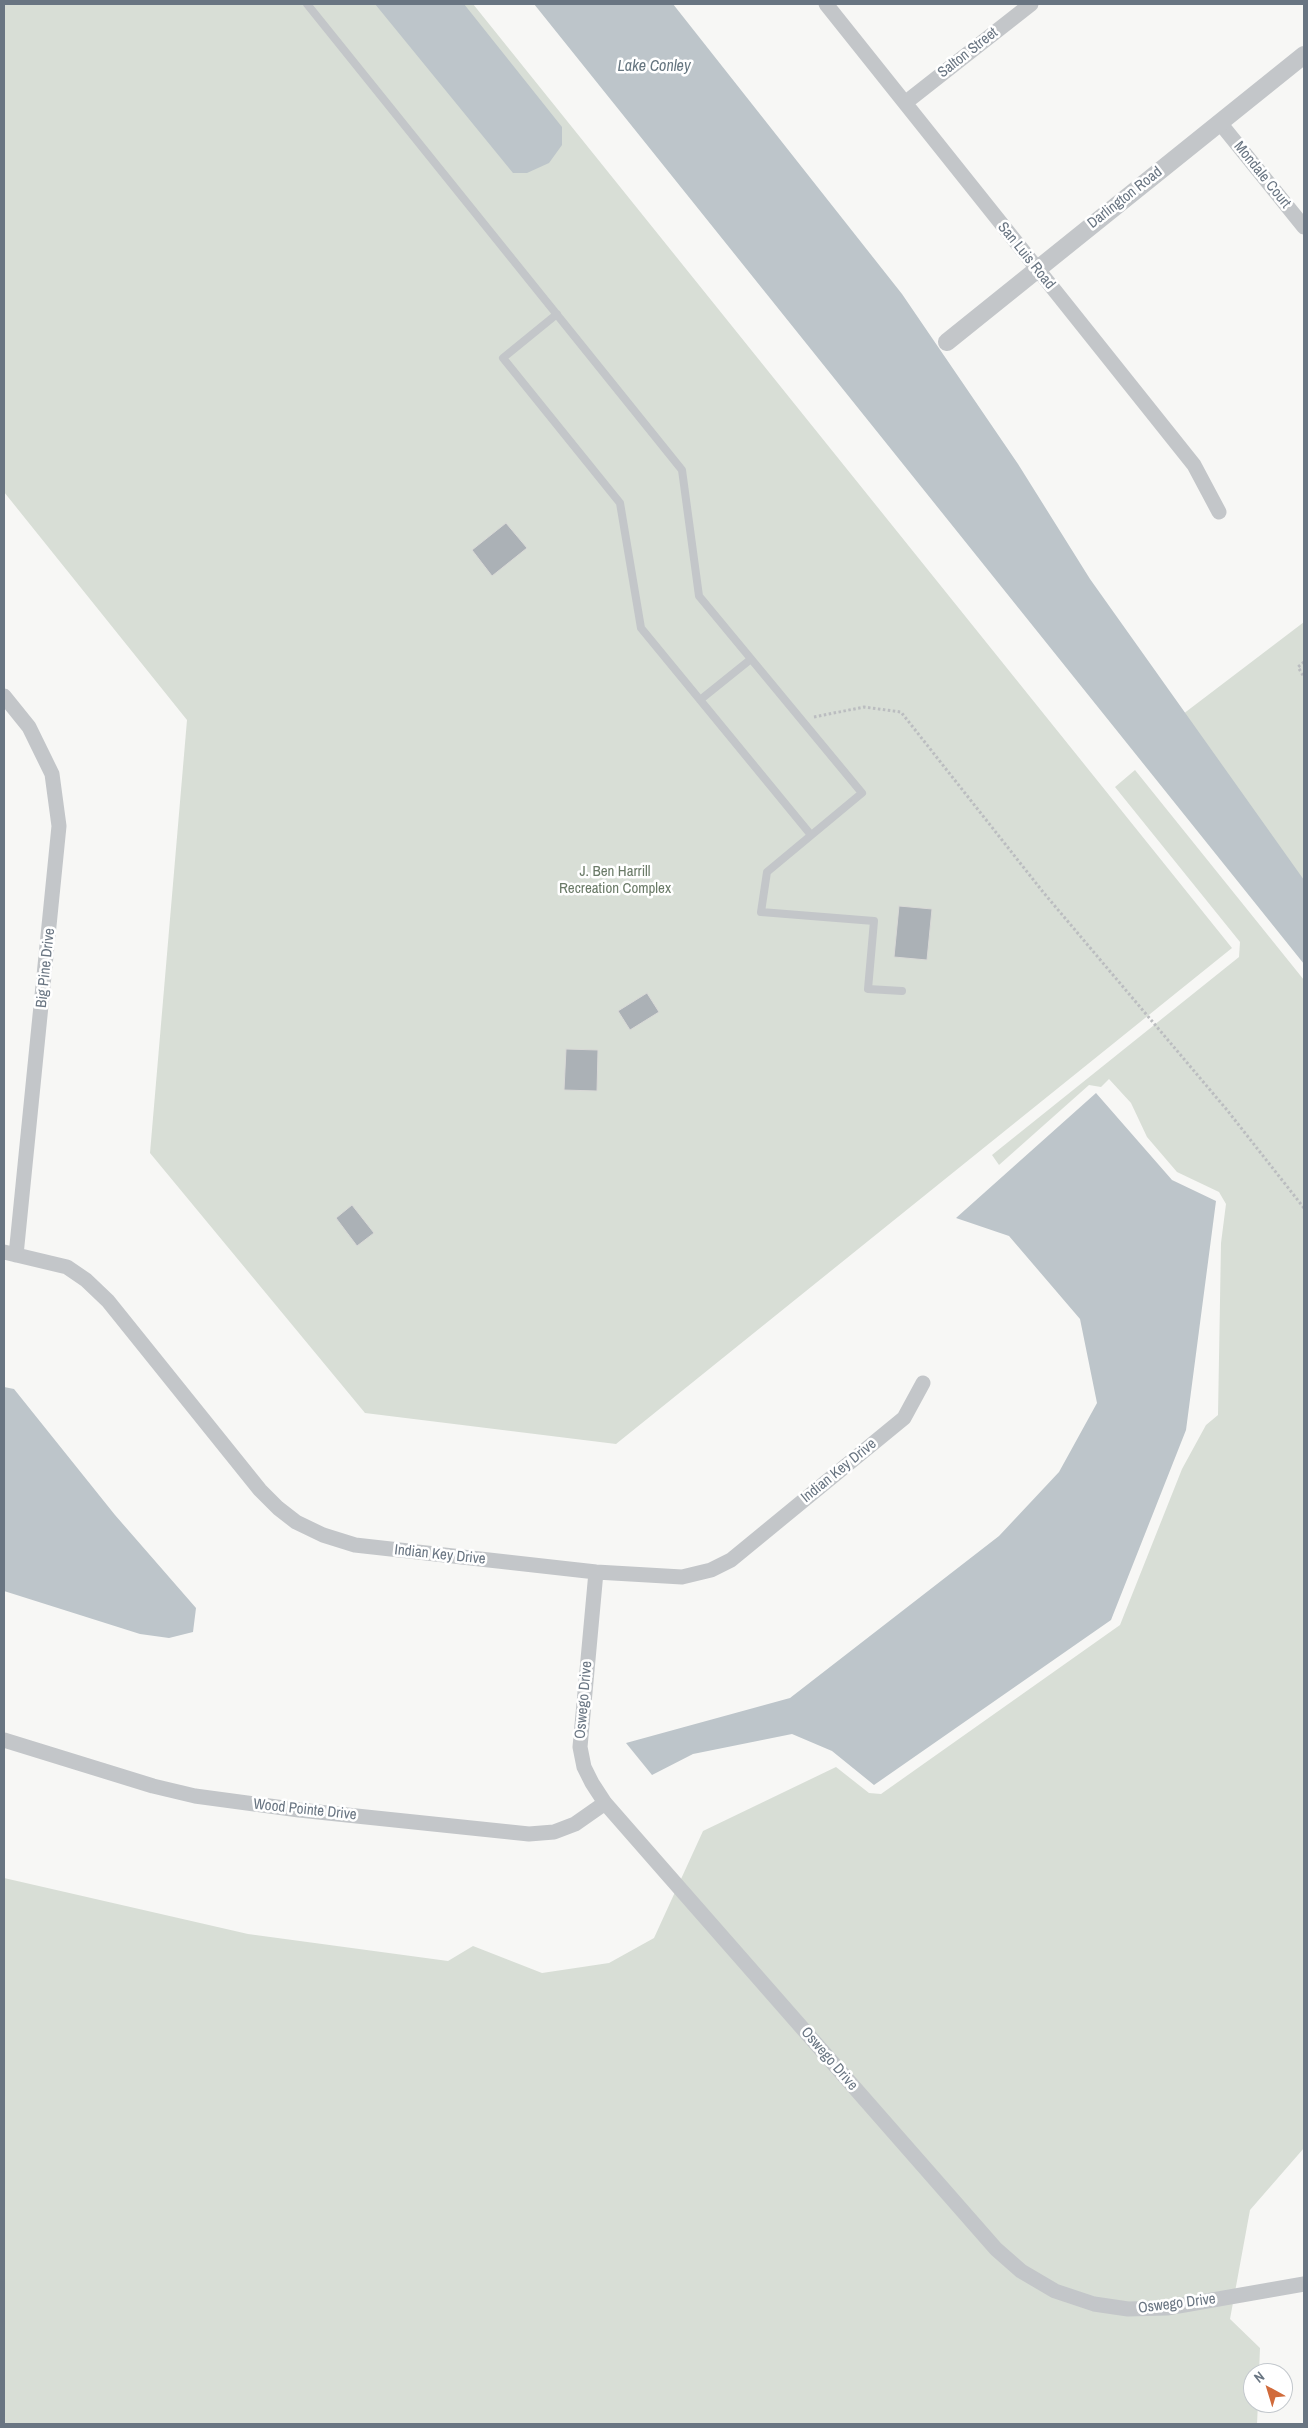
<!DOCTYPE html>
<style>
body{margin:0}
#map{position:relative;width:1308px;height:2428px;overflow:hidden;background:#f7f7f5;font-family:"Archivo Narrow",sans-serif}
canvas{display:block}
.frame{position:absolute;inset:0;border:5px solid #697582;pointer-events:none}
.north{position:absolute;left:1243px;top:2363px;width:50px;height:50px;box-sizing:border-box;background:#fff;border:1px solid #c3c8cd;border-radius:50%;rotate:321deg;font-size:14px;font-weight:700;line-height:20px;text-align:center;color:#697582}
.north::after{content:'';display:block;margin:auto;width:18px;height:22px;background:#d16b3b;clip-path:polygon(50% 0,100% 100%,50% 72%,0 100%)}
</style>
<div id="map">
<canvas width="1308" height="2428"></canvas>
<div class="frame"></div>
<div class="north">N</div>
</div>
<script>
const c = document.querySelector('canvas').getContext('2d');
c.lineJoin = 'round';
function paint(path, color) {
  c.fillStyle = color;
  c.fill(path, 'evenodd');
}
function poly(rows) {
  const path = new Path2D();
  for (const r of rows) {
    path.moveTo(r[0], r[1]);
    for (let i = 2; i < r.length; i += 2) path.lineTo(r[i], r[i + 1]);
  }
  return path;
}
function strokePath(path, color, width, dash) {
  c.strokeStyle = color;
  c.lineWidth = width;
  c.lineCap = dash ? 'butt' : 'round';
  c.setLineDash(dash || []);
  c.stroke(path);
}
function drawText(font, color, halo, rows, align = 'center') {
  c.font = font + ' "Archivo Narrow",sans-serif';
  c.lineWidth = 5;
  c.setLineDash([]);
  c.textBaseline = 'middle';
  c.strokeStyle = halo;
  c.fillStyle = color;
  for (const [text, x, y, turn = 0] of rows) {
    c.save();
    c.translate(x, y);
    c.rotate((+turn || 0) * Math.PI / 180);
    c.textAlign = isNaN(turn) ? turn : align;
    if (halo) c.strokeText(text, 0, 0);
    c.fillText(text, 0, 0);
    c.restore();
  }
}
paint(poly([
 [4,4,473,4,1232,948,616,1444,365,1413,150,1153,187,720,4,492],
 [1304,622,1304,883,1166,727],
 [1135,770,1304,980,1304,2148,1250,2210,1230,2319,1260,2348,1259,2373,1253,2373,1253,2403,1258,2403,1257,2424,4,2424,4,1878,248,1934,448,1961,473,1946,542,1973,609,1963,654,1938,703,1831,836,1767,869,1793,881,1794,1120,1625,1182,1469,1206,1425,1218,1415,1221,1243,1226,1204,1219,1192,1177,1172,1147,1137,1131,1103,1109,1079,1101,1087,1089,1085,999,1165,992,1155,1239,957,1240,942,1115,787]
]), '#d8ded6');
paint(poly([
 [375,4,464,4,562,127,562,145,549,163,527,173,513,173],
 [534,4,673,4,902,294,1018,464,1090,579,1304,880,1304,964],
 [1096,1093,1172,1180,1216,1201,1186,1430,1111,1620,874,1785,832,1751,792,1734,693,1754,652,1775,626,1743,790,1698,999,1536,1059,1472,1097,1403,1080,1319,1009,1236,956,1218],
 [4,1387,14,1389,115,1515,196,1608,193,1632,169,1638,140,1634,4,1591]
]), '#bdc5ca');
const building = poly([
 [506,523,527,548,492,576,472,550,506,523],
 [899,906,932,909,927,960,894,957,899,906],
 [647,993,659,1012,630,1030,618,1011,647,993],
 [566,1049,598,1050,597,1091,564,1090,566,1049],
 [352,1205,374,1233,357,1246,336,1218,352,1205]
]);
paint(building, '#abb1b6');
strokePath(building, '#d9d9d7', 1);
strokePath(poly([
 [1304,662,1298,667,1304,677],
 [814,717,864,707,901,712,1043,892,1227,1110,1304,1208]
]), '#bbbdc0', 3, [2.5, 2.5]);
strokePath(poly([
 [307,4,682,470,699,596,862,793,767,872,761,912,874,921,868,989,902,991],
 [557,314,503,358,620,503,641,628,811,835],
 [700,700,751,659]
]), '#c3c6c9', 8);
strokePath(poly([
 [826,4,1194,465,1219,512],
 [905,103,1031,4],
 [1220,123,1304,227],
 [4,696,29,727,52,774,59,826,16,1255],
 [4,1252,67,1267,86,1280,108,1301,260,1490,278,1508,296,1522,323,1535,355,1545,596,1572,682,1577,711,1570,731,1560,904,1418,923,1383],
 [596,1572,580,1747,584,1767,592,1783,605,1803,661,1867,996,2249,1021,2271,1055,2291,1094,2304,1128,2309,1167,2308,1304,2284],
 [4,1740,153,1786,195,1796,299,1810,529,1834,554,1832,575,1824,605,1803]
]), '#c3c6c9', 15);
strokePath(poly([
 [947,342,1304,55]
]), '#c3c6c9', 18);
drawText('15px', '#697582', '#fff', [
 ["Salton Street",968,53,-38],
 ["Mondale Court",1262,175,51],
 ["Darlington Road",1125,198,-38],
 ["San Luis Road",1026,256,51],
 ["Big Pine Drive",46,968,-84],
 ["Indian Key Drive",839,1471,-39],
 ["Indian Key Drive",440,1555,6],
 ["Oswego Drive",584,1700,-85],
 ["Wood Pointe Drive",305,1810,6],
 ["Oswego Drive",829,2059,49],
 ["Oswego Drive",1177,2304,-7]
]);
drawText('15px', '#6a7a67', '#fff', [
 ["J. Ben Harrill",615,872],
 ["Recreation Complex",615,889]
]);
drawText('italic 16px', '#65757f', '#fff', [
 ["Lake Conley",654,67]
]);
</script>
